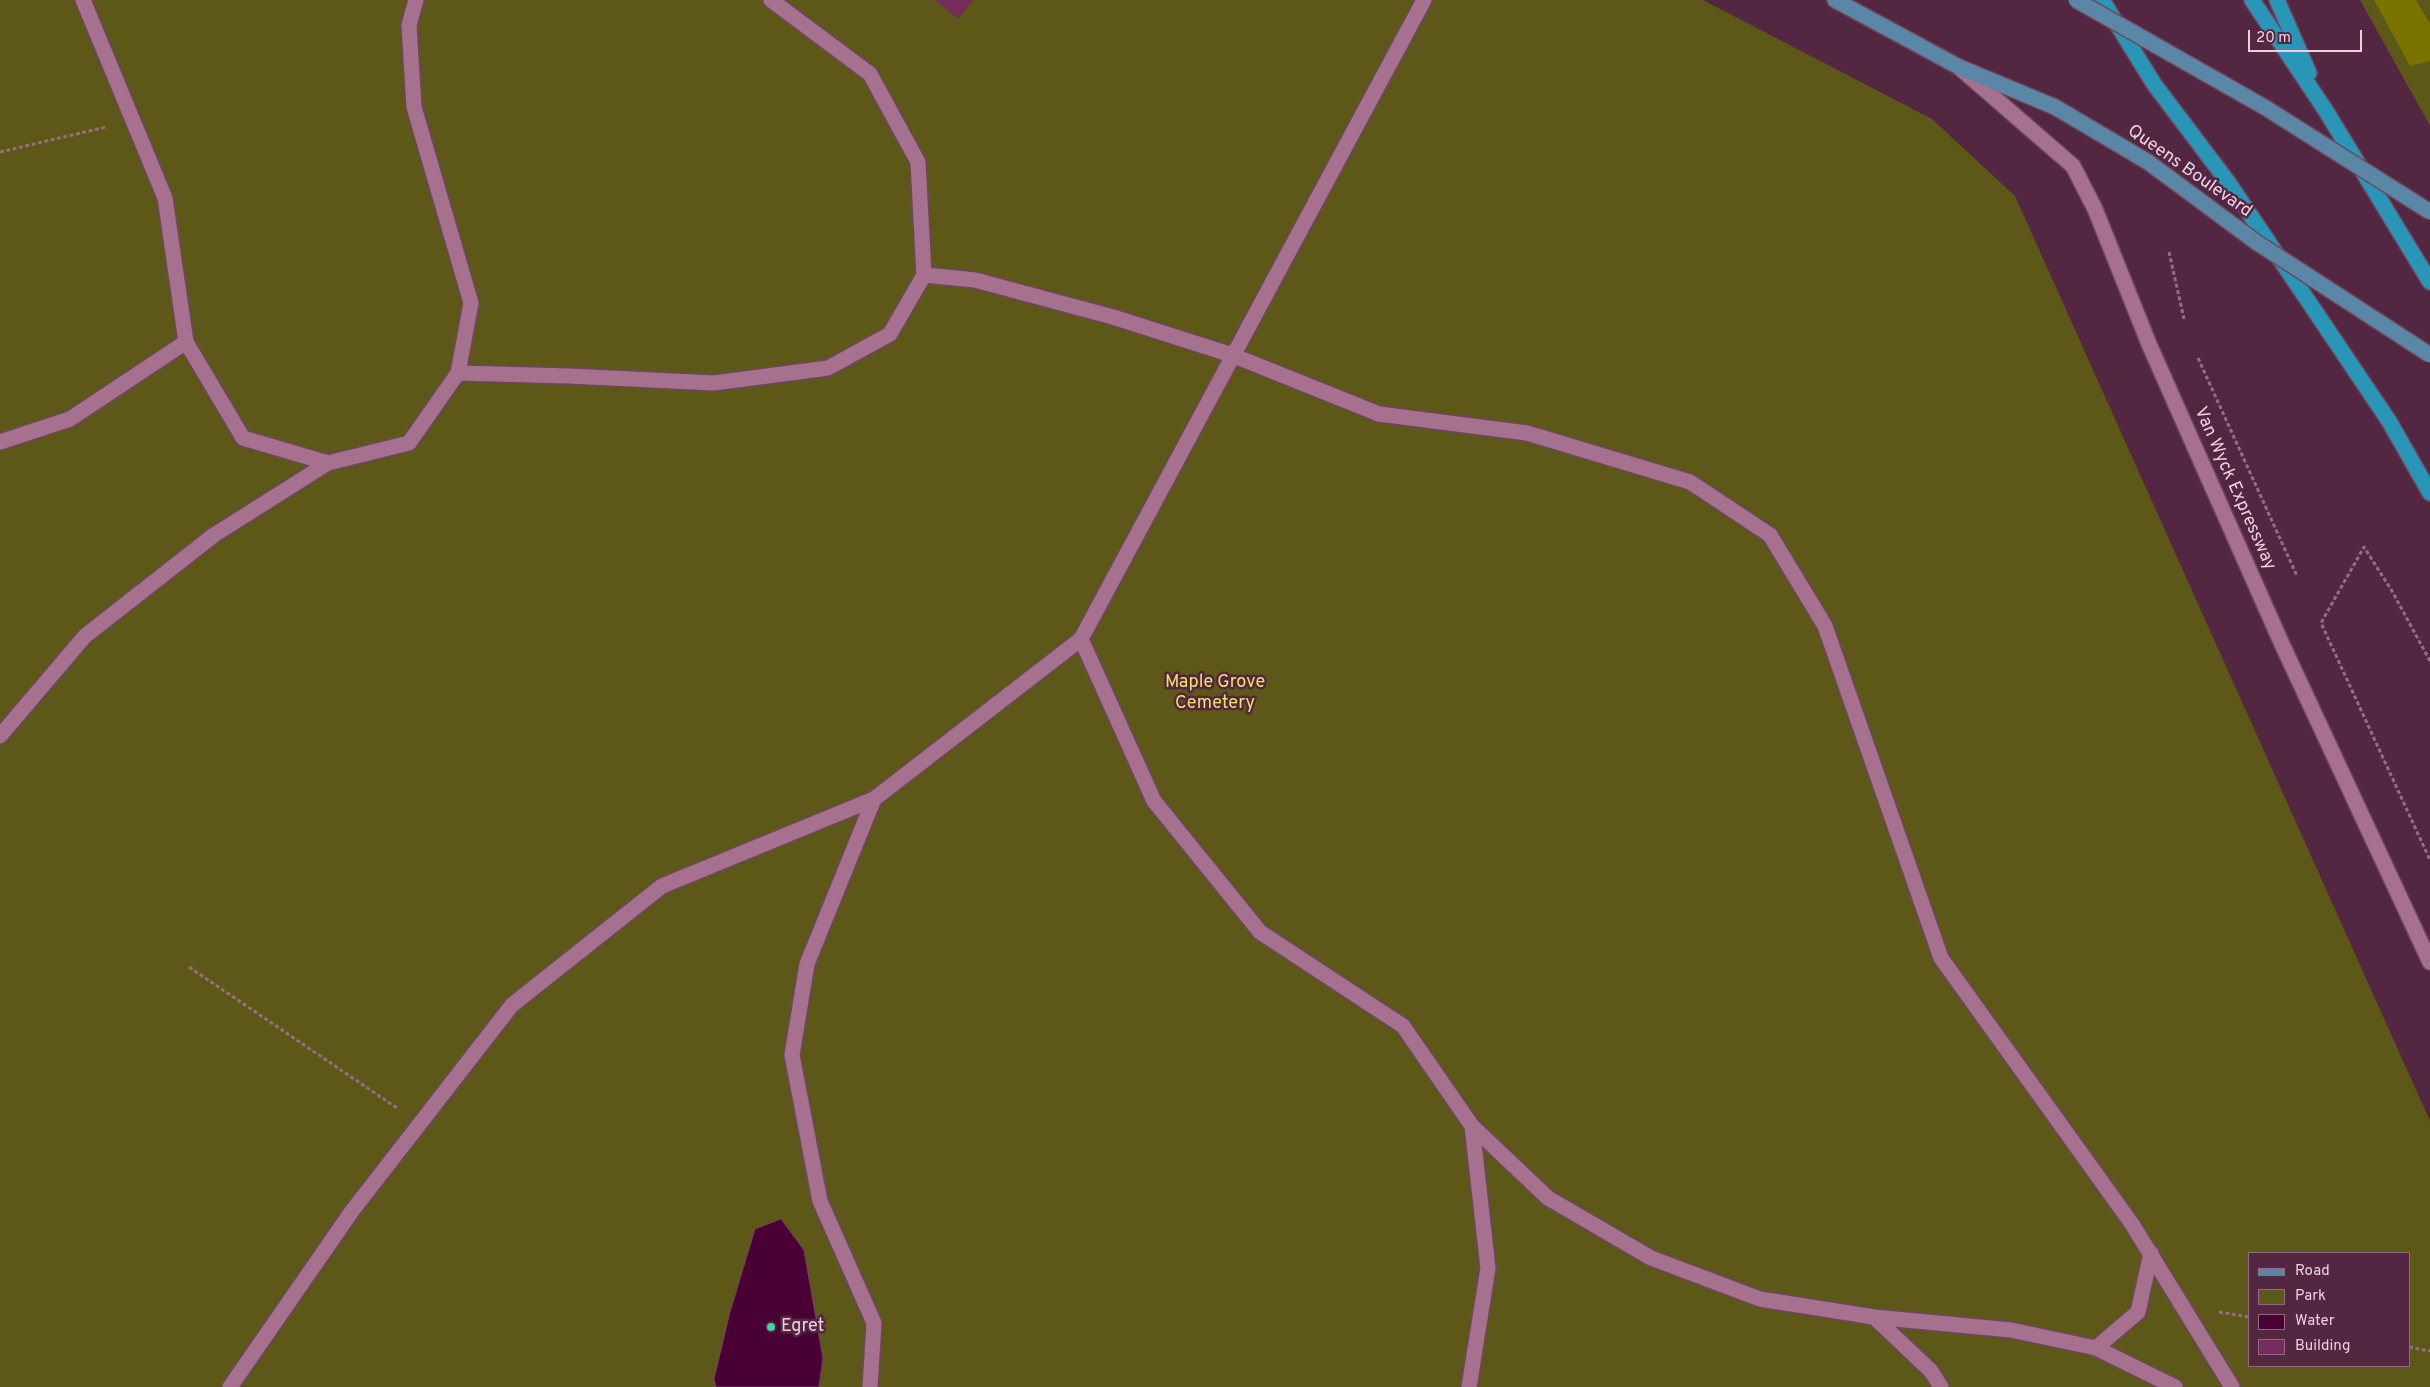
<!DOCTYPE html>
<style>
body{margin:0}
#map{position:relative;width:2430px;height:1387px;overflow:hidden;background:#532641;font-family:Overpass,sans-serif}
canvas{display:block}
.legend{position:absolute;left:2248px;top:1252px;width:162px;height:115px;box-sizing:border-box;background:#532641;border:1px solid #916a80;margin:0;padding:6px 9px;list-style:none;font-size:15px;color:#edd0df}
.legend li{display:flex;align-items:center;gap:10px;height:25px}
.legend b{width:25px;border:1px solid #916a80}
.scale{position:absolute;left:2248px;top:30px;width:114px;height:22px;box-sizing:border-box;border:2px solid #edd0df;border-top:0;padding-left:6px;font-size:15px;line-height:18px;white-space:nowrap;color:#edd0df;-webkit-text-stroke:4px #532641;paint-order:stroke}
</style>
<div id="map">
<canvas width="2430" height="1387"></canvas>
<ul class="legend">
<li><b style="height:6px;background:#5b87a7"></b>Road</li>
<li><b style="height:14px;background:#5d5718"></b>Park</li>
<li><b style="height:14px;background:#490034"></b>Water</li>
<li><b style="height:14px;background:#742c5a"></b>Building</li>
</ul>
<div class="scale">20 m</div>
</div>
<script>
const c = document.querySelector('canvas').getContext('2d');
c.lineJoin = 'round';
function paint(path, color) {
  c.fillStyle = color;
  c.fill(path, 'evenodd');
}
function poly(rows) {
  const path = new Path2D();
  for (const r of rows) {
    path.moveTo(r[0], r[1]);
    for (let i = 2; i < r.length; i += 2) path.lineTo(r[i], r[i + 1]);
  }
  return path;
}
function strokePath(path, color, width, dash) {
  c.strokeStyle = color;
  c.lineWidth = width;
  c.lineCap = dash ? 'butt' : 'round';
  c.setLineDash(dash || []);
  c.stroke(path);
}
function drawText(font, color, halo, rows, align = 'center') {
  c.font = font + ' Overpass,sans-serif';
  c.lineWidth = 5;
  c.setLineDash([]);
  c.textBaseline = 'middle';
  c.strokeStyle = halo;
  c.fillStyle = color;
  for (const [text, x, y, turn = 0] of rows) {
    c.save();
    c.translate(x, y);
    c.rotate((+turn || 0) * Math.PI / 180);
    c.textAlign = isNaN(turn) ? turn : align;
    if (halo) c.strokeText(text, 0, 0);
    c.fillText(text, 0, 0);
    c.restore();
  }
}
paint(poly([
 [0,0,1703,0,1932,119,2015,196,2430,1121,2430,1387,0,1387],
 [2249,1253,2409,1253,2409,1366,2249,1366],
 [2360,0,2430,0,2430,125,2429,124]
]), '#5d5718');
paint(poly([
 [2374,0,2416,0,2430,24,2430,61,2410,66]
]), '#7b7300');
const water = poly([
 [781,1219,804,1250,823,1358,819,1387,716,1387,714,1379,730,1312,755,1229,781,1219]
]);
paint(water, '#490034');
strokePath(water, '#7a3e67', 1);
paint(poly([
 [935,0,973,0,958,19]
]), '#742c5a');
const service = poly([
 [83,0,165,198,186,342,243,438,328,463,409,443,458,373,569,376,714,383,828,368,890,334,924,275,975,280,1113,317,1232,355,1379,414,1527,433,1690,482,1770,535,1825,626,1941,958,2132,1224,2232,1387],
 [416,0,409,25,414,107,471,303,458,373],
 [771,0,870,74,918,162,924,275],
 [0,442,70,419,186,342],
 [1081,639,1154,801,1260,932,1403,1026,1472,1126,1488,1268,1469,1387],
 [0,736,85,636,214,535,328,463],
 [1472,1126,1548,1198,1651,1258,1760,1299,1874,1317,1931,1371,1941,1387],
 [1874,1317,2011,1330,2096,1348,2175,1387],
 [2096,1348,2138,1312,2151,1253],
 [230,1387,352,1211,512,1005,662,886,874,799,1081,639,1424,0],
 [870,1387,874,1323,820,1201,792,1055,807,964,874,799]
]);
const secondary = poly([
 [1960,68,2073,166,2095,209,2149,344,2281,642,2430,962]
]);
const primary = poly([
 [1835,0,1959,67,2055,107,2148,162]
]);
const motorway = poly([
 [2102,0,2154,84,2228,182,2389,421,2430,493],
 [2252,0,2326,111,2430,282],
 [2277,0,2309,73]
]);
strokePath(service, '#6e475f', 18);
strokePath(secondary, '#6e475f', 18);
strokePath(primary, '#6e475f', 18);
strokePath(motorway, '#6e475f', 18);
strokePath(poly([
 [0,152,106,127],
 [2169,252,2184,319],
 [2198,358,2297,576],
 [2430,661,2392,591,2364,547,2321,623,2430,860],
 [189,967,397,1108],
 [2219,1312,2249,1317],
 [2409,1347,2430,1351]
]), '#956e84', 3, [4, 2.5]);
strokePath(service, '#a5718e', 15);
strokePath(secondary, '#a5718e', 15);
strokePath(primary, '#5b87a7', 15);
strokePath(motorway, '#2996b8', 15);
const primaryBridge = poly([
 [2076,0,2266,108,2430,212],
 [2148,162,2256,242,2430,355]
]);
strokePath(primaryBridge, '#6e475f', 18, []);
strokePath(primaryBridge, '#5b87a7', 15);
for (const [x, y, r, color] of [
 [771,1327,5,"#44d49f"]
]) {
  const dot = new Path2D();
  dot.arc(x, y, r, 0, 2 * Math.PI);
  c.fillStyle = color;
  c.fill(dot);
  strokePath(dot, '#532641', 2);
}
drawText('18px', '#edd0df', '#532641', [
 ["Queens Boulevard",2189,172,35],
 ["Van Wyck Expressway",2234,489,66]
]);
drawText('18px', '#ede366', '#532641', [
 ["Maple Grove",1215,683],
 ["Cemetery",1215,704]
]);
drawText('18px', '#edd0df', '#532641', [
 ["Egret",781,1327]
], 'left');
</script>
